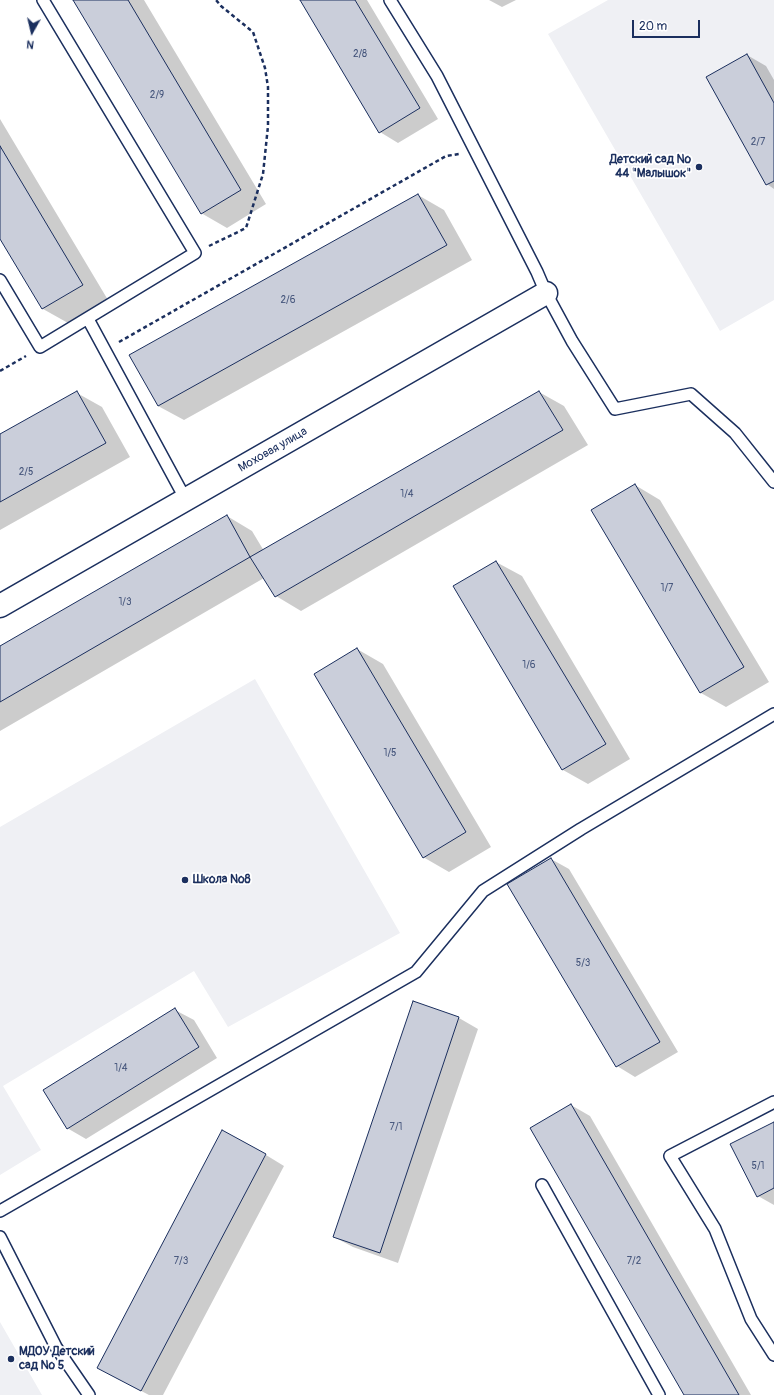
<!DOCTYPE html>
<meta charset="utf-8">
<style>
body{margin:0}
#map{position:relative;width:774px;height:1395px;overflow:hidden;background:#fff;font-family:Pangolin,sans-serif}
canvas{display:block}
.north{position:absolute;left:12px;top:12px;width:40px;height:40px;-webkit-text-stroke:3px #fff;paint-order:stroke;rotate:188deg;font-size:11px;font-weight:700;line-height:16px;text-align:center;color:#1b2f5e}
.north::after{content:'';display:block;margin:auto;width:14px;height:18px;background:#1b2f5e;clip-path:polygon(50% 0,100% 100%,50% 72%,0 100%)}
.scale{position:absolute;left:632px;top:20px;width:68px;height:18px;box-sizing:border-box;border:2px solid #1b2f5e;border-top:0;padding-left:5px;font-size:12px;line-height:14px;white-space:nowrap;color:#1b2f5e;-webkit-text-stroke:3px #fff;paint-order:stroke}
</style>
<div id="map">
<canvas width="774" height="1395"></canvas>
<div class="north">N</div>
<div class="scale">20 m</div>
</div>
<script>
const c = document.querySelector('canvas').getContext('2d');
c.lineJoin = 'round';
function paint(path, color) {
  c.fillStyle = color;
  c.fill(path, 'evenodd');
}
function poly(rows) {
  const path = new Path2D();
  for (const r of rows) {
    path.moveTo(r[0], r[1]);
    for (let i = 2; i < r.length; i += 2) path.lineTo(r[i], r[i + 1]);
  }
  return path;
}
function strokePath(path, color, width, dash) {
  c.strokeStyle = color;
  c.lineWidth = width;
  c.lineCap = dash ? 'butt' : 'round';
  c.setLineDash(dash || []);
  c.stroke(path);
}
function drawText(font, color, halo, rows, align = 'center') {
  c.font = font + ' Pangolin,sans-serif';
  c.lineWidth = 3.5;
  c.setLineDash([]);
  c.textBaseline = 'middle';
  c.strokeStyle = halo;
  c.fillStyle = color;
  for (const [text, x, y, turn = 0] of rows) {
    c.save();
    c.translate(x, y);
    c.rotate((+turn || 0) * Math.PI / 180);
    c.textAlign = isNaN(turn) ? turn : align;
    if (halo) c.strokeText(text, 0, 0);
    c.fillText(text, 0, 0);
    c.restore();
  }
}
paint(poly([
 [608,0,774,0,774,300,720,331,548,34],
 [255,679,400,933,228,1027,194,971,3,1086,41,1150,0,1175,0,827],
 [0,1322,42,1395,0,1395]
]), '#eff0f4');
paint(poly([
 [75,0,144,0,266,204,227,228,201,213],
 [301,0,367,0,438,119,398,143,380,132],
 [489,0,516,0,502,7],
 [747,55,766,66,774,80,774,189,767,184],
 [0,119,108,300,68,323,43,309,0,237],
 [418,195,444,210,472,260,184,420,158,406],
 [539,392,564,406,588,445,301,611,276,596,264,578,0,731,0,648,227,516,252,531,264,551],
 [77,393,102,407,130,457,0,530,0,436],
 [635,485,660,500,769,682,726,707,701,693,592,510],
 [496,562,522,576,630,759,588,784,563,770],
 [357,649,383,664,491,847,449,872,423,857],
 [551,859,569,869,678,1052,635,1077,617,1066],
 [414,1002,459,1018,478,1029,398,1263,353,1247,334,1237],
 [175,1010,194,1020,217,1058,86,1139,67,1128],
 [571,1105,590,1116,751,1395,685,1395],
 [774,1123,774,1205,758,1196],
 [266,1155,284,1166,163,1395,149,1395,116,1378]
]), '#0003');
const building = poly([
 [73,0,128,0,241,190,201,214,73,0],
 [300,0,355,0,420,108,379,133,300,0],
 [747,54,774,103,774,181,766,185,706,77,747,54],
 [0,146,83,285,42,309,0,239,0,146],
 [418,194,447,245,158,406,129,355,418,194],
 [77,391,106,443,0,502,0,434,77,391],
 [539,391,563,430,275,597,250,557,539,391],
 [635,484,744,667,700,693,591,510,635,484],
 [227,515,250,557,0,702,0,646,227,515],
 [496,561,606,744,562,770,453,586,496,561],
 [357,648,466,832,423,858,314,674,357,648],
 [551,858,660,1042,616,1067,507,884,551,858],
 [413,1001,459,1017,380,1253,333,1237,413,1001],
 [175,1008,199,1047,67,1129,43,1090,175,1008],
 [571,1104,739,1395,684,1395,530,1128,571,1104],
 [774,1122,774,1188,757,1197,730,1144,774,1122],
 [222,1130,266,1154,141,1391,97,1368,222,1130]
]);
paint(building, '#caceda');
strokePath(building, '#1b2f5e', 1);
const lane = poly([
 [390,0,437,76,537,272,546,293,572,341,615,409,691,394,735,433,774,482],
 [0,280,40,347,195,253,43,0],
 [88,319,186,500],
 [774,1102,670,1156,715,1229,751,1319,774,1355],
 [542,1185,659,1395],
 [0,1211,416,972,483,891,581,829,774,714],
 [0,1237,56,1347,89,1395]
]);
const street = poly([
 [0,606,546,293]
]);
strokePath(lane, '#1b2f5e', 14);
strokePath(street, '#1b2f5e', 25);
strokePath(poly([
 [209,246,246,228,263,174,268,126,268,87,265,68,253,32,221,6,216,0],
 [119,342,446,156,459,154],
 [0,371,26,356]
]), '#1b2f5e', 2.5, [4, 3]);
strokePath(lane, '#fff', 11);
strokePath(street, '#fff', 22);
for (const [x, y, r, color] of [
 [699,167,4,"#1b2f5e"],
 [185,880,4,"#1b2f5e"],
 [11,1359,4,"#1b2f5e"]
]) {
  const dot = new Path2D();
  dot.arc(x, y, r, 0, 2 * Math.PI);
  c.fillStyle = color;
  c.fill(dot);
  strokePath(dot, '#fff', 1.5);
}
drawText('10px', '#47577d', null, [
 ["2/8",360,54],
 ["2/9",157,95],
 ["2/7",758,142],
 ["2/6",288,300],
 ["2/5",26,472],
 ["1/4",407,494],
 ["1/7",667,588],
 ["1/3",125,602],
 ["1/6",529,665],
 ["1/5",390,753],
 ["5/3",583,963],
 ["1/4",121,1068],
 ["7/1",396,1127],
 ["5/1",758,1166],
 ["7/3",181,1261],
 ["7/2",634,1261]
]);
drawText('bold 12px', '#1b2f5e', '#fff', [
 ["Детский сад №",691,160,"right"],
 ["44 \"Малышок\"",691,174,"right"],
 ["Школа №8",193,880],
 ["МДОУ Детский",19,1352],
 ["сад № 5",19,1366]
], 'left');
drawText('12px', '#1b2f5e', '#fff', [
 ["Моховая улица",273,450,-30]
]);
</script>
